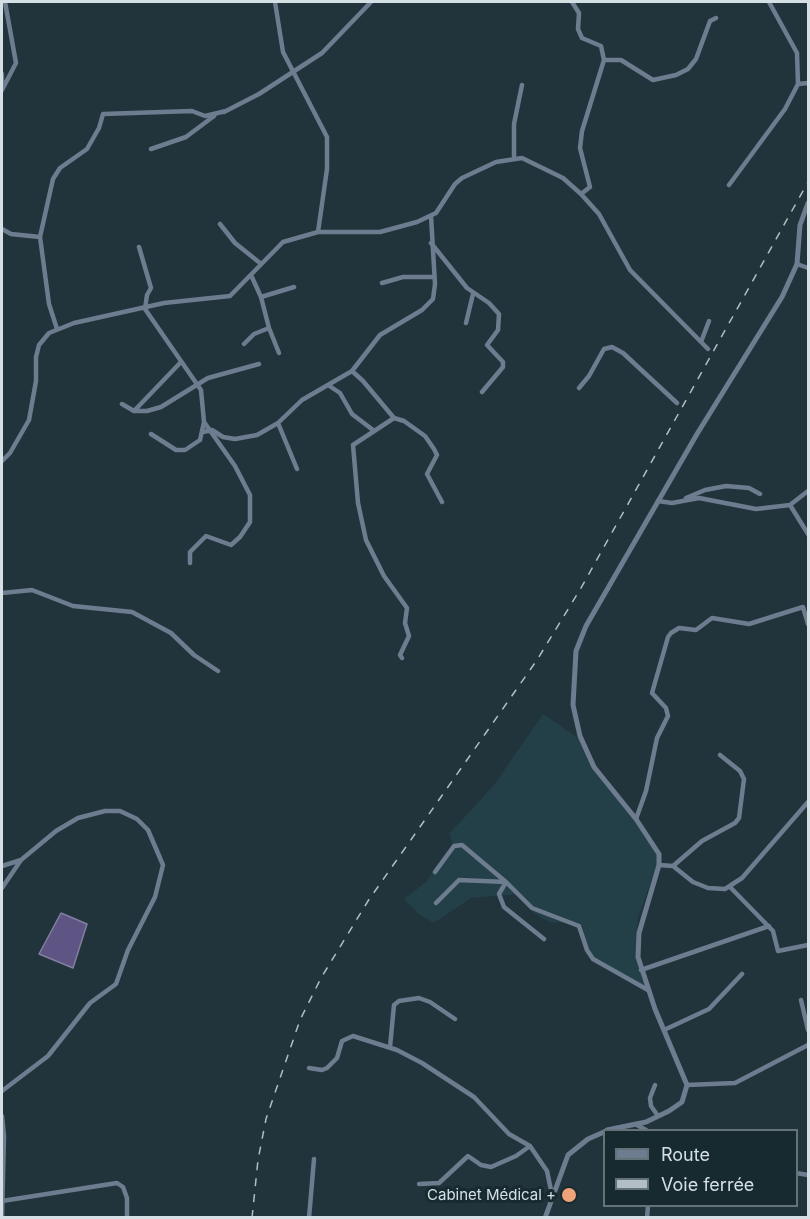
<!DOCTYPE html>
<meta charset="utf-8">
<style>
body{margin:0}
#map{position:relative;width:810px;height:1219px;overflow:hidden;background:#21343b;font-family:Inter,sans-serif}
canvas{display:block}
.frame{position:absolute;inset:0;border:3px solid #d5e0e5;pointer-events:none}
.legend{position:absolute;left:603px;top:1129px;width:195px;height:78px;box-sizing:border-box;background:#172a30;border:2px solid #637378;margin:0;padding:8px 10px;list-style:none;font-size:18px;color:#d5e0e5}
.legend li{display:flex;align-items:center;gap:12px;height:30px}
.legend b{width:30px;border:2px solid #637378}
</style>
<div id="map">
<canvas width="810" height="1219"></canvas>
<div class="frame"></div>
<ul class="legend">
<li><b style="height:8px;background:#6e7c8f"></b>Route</li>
<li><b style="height:8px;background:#b1bec3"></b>Voie ferrée</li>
</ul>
</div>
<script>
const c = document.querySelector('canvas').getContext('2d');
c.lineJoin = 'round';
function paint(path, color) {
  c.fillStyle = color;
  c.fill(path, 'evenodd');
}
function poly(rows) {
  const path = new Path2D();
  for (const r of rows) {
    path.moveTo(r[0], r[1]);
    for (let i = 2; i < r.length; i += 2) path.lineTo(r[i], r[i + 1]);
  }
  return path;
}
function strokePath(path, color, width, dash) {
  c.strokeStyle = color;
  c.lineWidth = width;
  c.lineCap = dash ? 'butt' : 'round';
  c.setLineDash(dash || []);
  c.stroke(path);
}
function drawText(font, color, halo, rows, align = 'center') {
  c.font = font + ' Inter,sans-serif';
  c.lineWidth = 6;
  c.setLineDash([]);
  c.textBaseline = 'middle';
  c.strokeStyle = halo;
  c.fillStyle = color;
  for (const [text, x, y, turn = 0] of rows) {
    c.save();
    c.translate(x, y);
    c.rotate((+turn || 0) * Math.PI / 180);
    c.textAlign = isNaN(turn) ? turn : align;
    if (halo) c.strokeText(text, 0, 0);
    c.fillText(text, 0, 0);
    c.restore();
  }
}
paint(poly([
 [543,714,581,740,594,768,657,851,658,861,638,918,636,937,636,955,646,992,598,964,586,947,583,927,576,922,551,923,535,914,520,894,471,898,434,923,420,915,404,899,426,882,453,844,449,834,494,785]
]), '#233f48');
const water = poly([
 [61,913,87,924,73,968,39,954,61,913]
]);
paint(water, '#5e5584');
strokePath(water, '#827fa1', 1.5);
strokePath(poly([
 [572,2,579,13,578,29,582,38,601,46,604,60,582,131,580,148,590,187,581,194],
 [604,60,621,60,653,80,676,75,688,69,696,59,710,21,716,18],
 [2,74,2,87],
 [798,84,808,83],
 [2,90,16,63,5,2],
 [224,112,259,94,322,53,371,2],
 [151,149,186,137,214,116],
 [514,158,514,124,522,85],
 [729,185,785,109,798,84,797,53,769,2],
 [220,224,235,243,260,263],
 [2,229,11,234,40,237],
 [318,232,380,232,417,222,436,213,455,184,462,178,496,162,522,158,563,178,581,194,599,214,630,270,708,349],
 [431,243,467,288,489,303,499,314,498,330,487,345,503,362,503,367,482,392],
 [139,247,151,288,147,295,145,309,201,390,204,422,235,466,250,495,250,522,240,537,231,545,206,536,190,552,190,563],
 [797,264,808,268],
 [251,275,261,297,269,328,279,353],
 [382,283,403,277,434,277],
 [261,297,294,287],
 [466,323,473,294],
 [57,329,49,304,40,237,53,179,60,168,87,149,99,128,103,114,192,111,205,116,226,111],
 [701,342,709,321],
 [244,344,254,334,269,328],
 [352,371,380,335,422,310,433,299,435,284,431,216],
 [328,385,340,393,352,414,373,430],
 [579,388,589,376,604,349,612,347,623,353,677,403],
 [122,404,134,411,147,411,161,407,208,378,259,364],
 [134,411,181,362],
 [394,418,404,421,425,436,434,449,437,455,427,474,442,502],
 [278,423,297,469],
 [203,432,212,430,223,437,235,439,257,435,278,423,302,400,352,371,363,381,394,418,353,445,358,503,366,540,384,576,407,608,405,623,409,636,400,655,402,658],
 [151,434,176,450,185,450,200,440,204,422],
 [2,461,10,453,29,420,36,381,36,357,39,345,49,333,74,323,164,303,230,296,283,242,318,232,327,169,327,137,283,52,275,2],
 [686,498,705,490,726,486,749,488,760,494],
 [658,501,672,503,699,498,756,509,790,505,808,491],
 [790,505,808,534],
 [2,593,32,590,73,606,132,612,171,633,194,655,218,671],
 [636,819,646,791,657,738,668,716,666,708,652,693,668,637,671,633,679,628,696,630,712,618,749,624,803,607,808,624],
 [659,865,673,866,693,882,708,888,725,889,742,878,808,802],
 [2,866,21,860],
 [673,866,702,841,735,823,739,818,744,779,740,771,720,755],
 [435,872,454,846,462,845,506,882,499,894,504,907,544,939],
 [730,887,773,931,778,951,808,945],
 [2,888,21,860,56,831,78,818,105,811,120,811,137,819,148,830,163,865,155,897,128,950,116,984,90,1003,48,1056,2,1091],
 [436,903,459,880,506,882,532,908,579,926,587,950,593,959,648,990],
 [641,970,769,926],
 [801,1000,808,1030],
 [664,1030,709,1009,742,974],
 [390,1047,394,1005,399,1001,419,998,430,1002,455,1019],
 [309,1068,322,1070,327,1068,337,1058,342,1041,353,1036,397,1050,422,1063,474,1097,509,1134,530,1146,547,1171,552,1195],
 [655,1085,650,1098,651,1106,658,1116],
 [687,1085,735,1083,808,1045],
 [2,1116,4,1136,2,1218],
 [635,1124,646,1130],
 [796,1173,808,1175],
 [419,1184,439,1183,468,1156,481,1165,491,1167,516,1156,530,1146],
 [2,1201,117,1183,123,1187,127,1198,127,1218],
 [309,1218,314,1159],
 [647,1218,648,1206]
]), '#6e7c8f', 4.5);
strokePath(poly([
 [607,1130,646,1122,669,1111,682,1102,687,1085,655,1009,638,957,639,933,659,865,659,854,636,819,594,767,580,736,573,705,576,651,586,626,697,434,782,297,797,264,800,225,808,203],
 [545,1218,568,1155,588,1139,604,1132]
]), '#6e7c8f', 5);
strokePath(poly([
 [252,1218,258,1160,266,1119,300,1020,321,978,368,901,537,660,581,588,808,182]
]), '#b1bec3', 1.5, [8, 8]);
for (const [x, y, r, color] of [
 [569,1195,8,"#f0a279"]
]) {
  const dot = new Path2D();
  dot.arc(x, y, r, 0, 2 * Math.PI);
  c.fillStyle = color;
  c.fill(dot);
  strokePath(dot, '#172a30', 2);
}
drawText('15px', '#d5e0e5', '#172a30', [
 ["Cabinet Médical +",556,1195]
], 'right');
</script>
